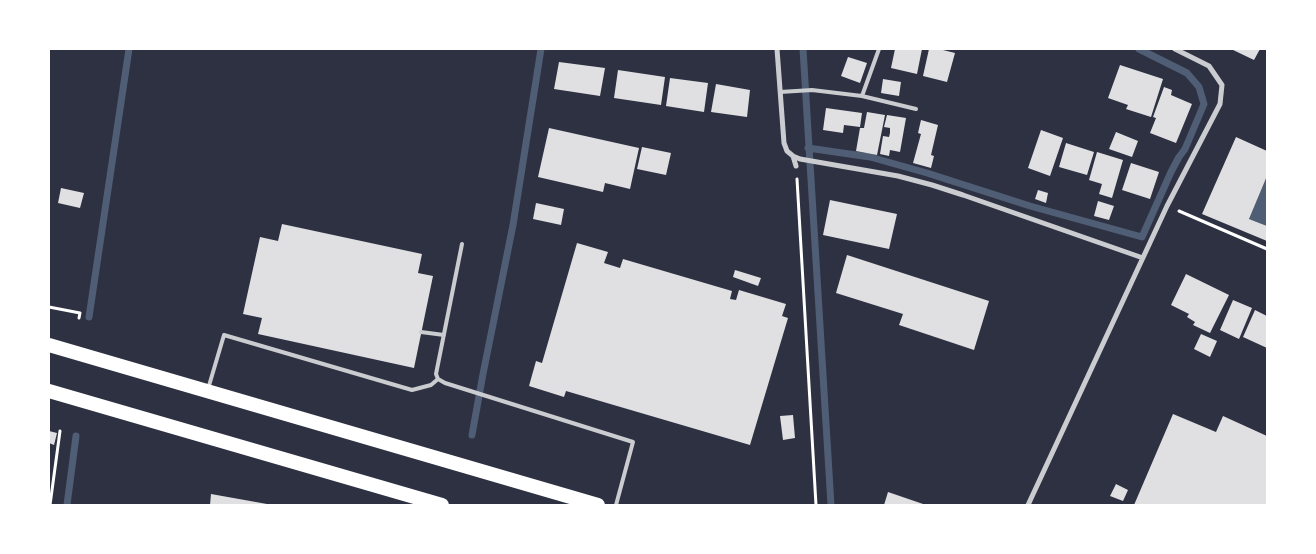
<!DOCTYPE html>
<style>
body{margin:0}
#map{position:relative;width:1316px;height:554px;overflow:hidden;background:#2d3142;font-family:"Libre Baskerville",serif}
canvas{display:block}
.frame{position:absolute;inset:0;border:50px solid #fff;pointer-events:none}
</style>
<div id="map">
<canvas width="1316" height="554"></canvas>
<div class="frame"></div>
</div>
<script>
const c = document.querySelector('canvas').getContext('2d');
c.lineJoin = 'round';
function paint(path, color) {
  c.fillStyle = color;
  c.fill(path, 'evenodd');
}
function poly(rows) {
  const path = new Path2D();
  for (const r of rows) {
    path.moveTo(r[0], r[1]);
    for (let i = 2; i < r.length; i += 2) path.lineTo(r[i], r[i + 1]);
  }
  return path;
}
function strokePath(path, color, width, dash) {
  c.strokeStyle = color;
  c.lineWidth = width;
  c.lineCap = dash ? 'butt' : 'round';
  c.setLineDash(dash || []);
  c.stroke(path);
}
paint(poly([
 [1267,176,1267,226,1249,219]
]), '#4f5d75');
strokePath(poly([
 [803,49,831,505],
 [808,148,870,157,927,173,1030,206,1142,237,1171,172,1179,157,1185,149,1204,104,1199,87,1187,73,1139,49],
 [89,317,129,49],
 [472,435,483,374,513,225,541,49],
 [67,505,76,436]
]), '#4f5d75', 7);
paint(poly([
 [895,49,922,49,917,74,891,68],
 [929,49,939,49,955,53,947,82,923,76],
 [1231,49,1260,49,1254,60],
 [848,57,867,63,860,83,841,76],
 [559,62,605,68,600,96,554,89],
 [1120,65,1163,79,1151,117,1126,109,1128,105,1108,98],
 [618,70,665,77,661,105,614,98],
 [670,78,708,83,704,112,666,106],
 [883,79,901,82,899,96,881,93],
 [716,84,750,90,747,117,711,112],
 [1164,87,1172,90,1171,95,1192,104,1176,143,1150,133,1156,118,1153,117],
 [826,108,862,113,860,127,844,125,843,133,823,130],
 [867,112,885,115,877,155,856,151,860,128,864,128],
 [887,115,906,118,900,152,890,150,889,156,880,154,883,136,889,137,890,133,890,128,884,127],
 [921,120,938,125,931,155,934,156,931,168,913,163,921,134,918,133],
 [549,128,639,148,630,189,605,183,603,192,538,177],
 [1041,130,1063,138,1050,176,1028,168],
 [1116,132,1138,141,1132,157,1109,149],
 [1236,137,1267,151,1267,176,1249,219,1267,226,1267,241,1202,214],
 [1066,143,1094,152,1087,175,1059,167],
 [642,147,671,153,666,175,637,169],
 [1097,152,1123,160,1112,198,1099,194,1102,184,1089,180],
 [1131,163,1159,172,1150,199,1122,190],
 [61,188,84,193,80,208,58,203],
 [1038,190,1048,193,1046,203,1035,199],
 [830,200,897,214,889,249,823,235],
 [1098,201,1114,206,1109,220,1094,216],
 [536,203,564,209,561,225,533,219],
 [282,224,422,254,418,273,433,276,414,368,258,334,262,318,243,314,260,237,278,241],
 [577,243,608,252,604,263,620,268,623,259,732,291,730,299,736,300,739,290,786,304,782,316,788,318,750,445,566,391,564,397,529,386,536,361,542,363],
 [847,255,989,301,974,350,899,325,903,314,836,293],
 [735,270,761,278,758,286,733,277],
 [1186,274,1229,295,1210,333,1193,325,1195,322,1187,317,1189,314,1171,305],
 [1233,300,1252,308,1239,339,1220,330],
 [1255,310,1267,316,1267,348,1243,337],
 [1201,334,1217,341,1210,357,1194,349],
 [1173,414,1216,432,1223,416,1267,436,1267,505,1134,505],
 [793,415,795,438,783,440,780,416],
 [49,431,57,433,54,445,49,443],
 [1116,484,1128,490,1123,501,1110,496],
 [888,492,926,505,884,505],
 [211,494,267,504,267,505,210,505]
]), '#e0e0e3');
strokePath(poly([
 [797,179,816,505],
 [1179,211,1267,249],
 [49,307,80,313,79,318],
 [50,505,60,431]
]), '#fff', 3);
strokePath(poly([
 [780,92,812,90,862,96,916,109],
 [862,96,879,49],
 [421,332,444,335],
 [438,379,436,374,462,244],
 [208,389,224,335,412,390,431,385,438,379,445,383,633,442,616,505]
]), '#caccd0', 4);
strokePath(poly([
 [777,49,784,143,787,151,793,156,800,159,898,176,932,185,963,195,1143,258],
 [793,156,796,166],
 [1028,505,1167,206,1220,104,1222,85,1209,66,1175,49]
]), '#caccd0', 5);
strokePath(poly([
 [49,345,598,505],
 [49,391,442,505]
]), '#fff', 14);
</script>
